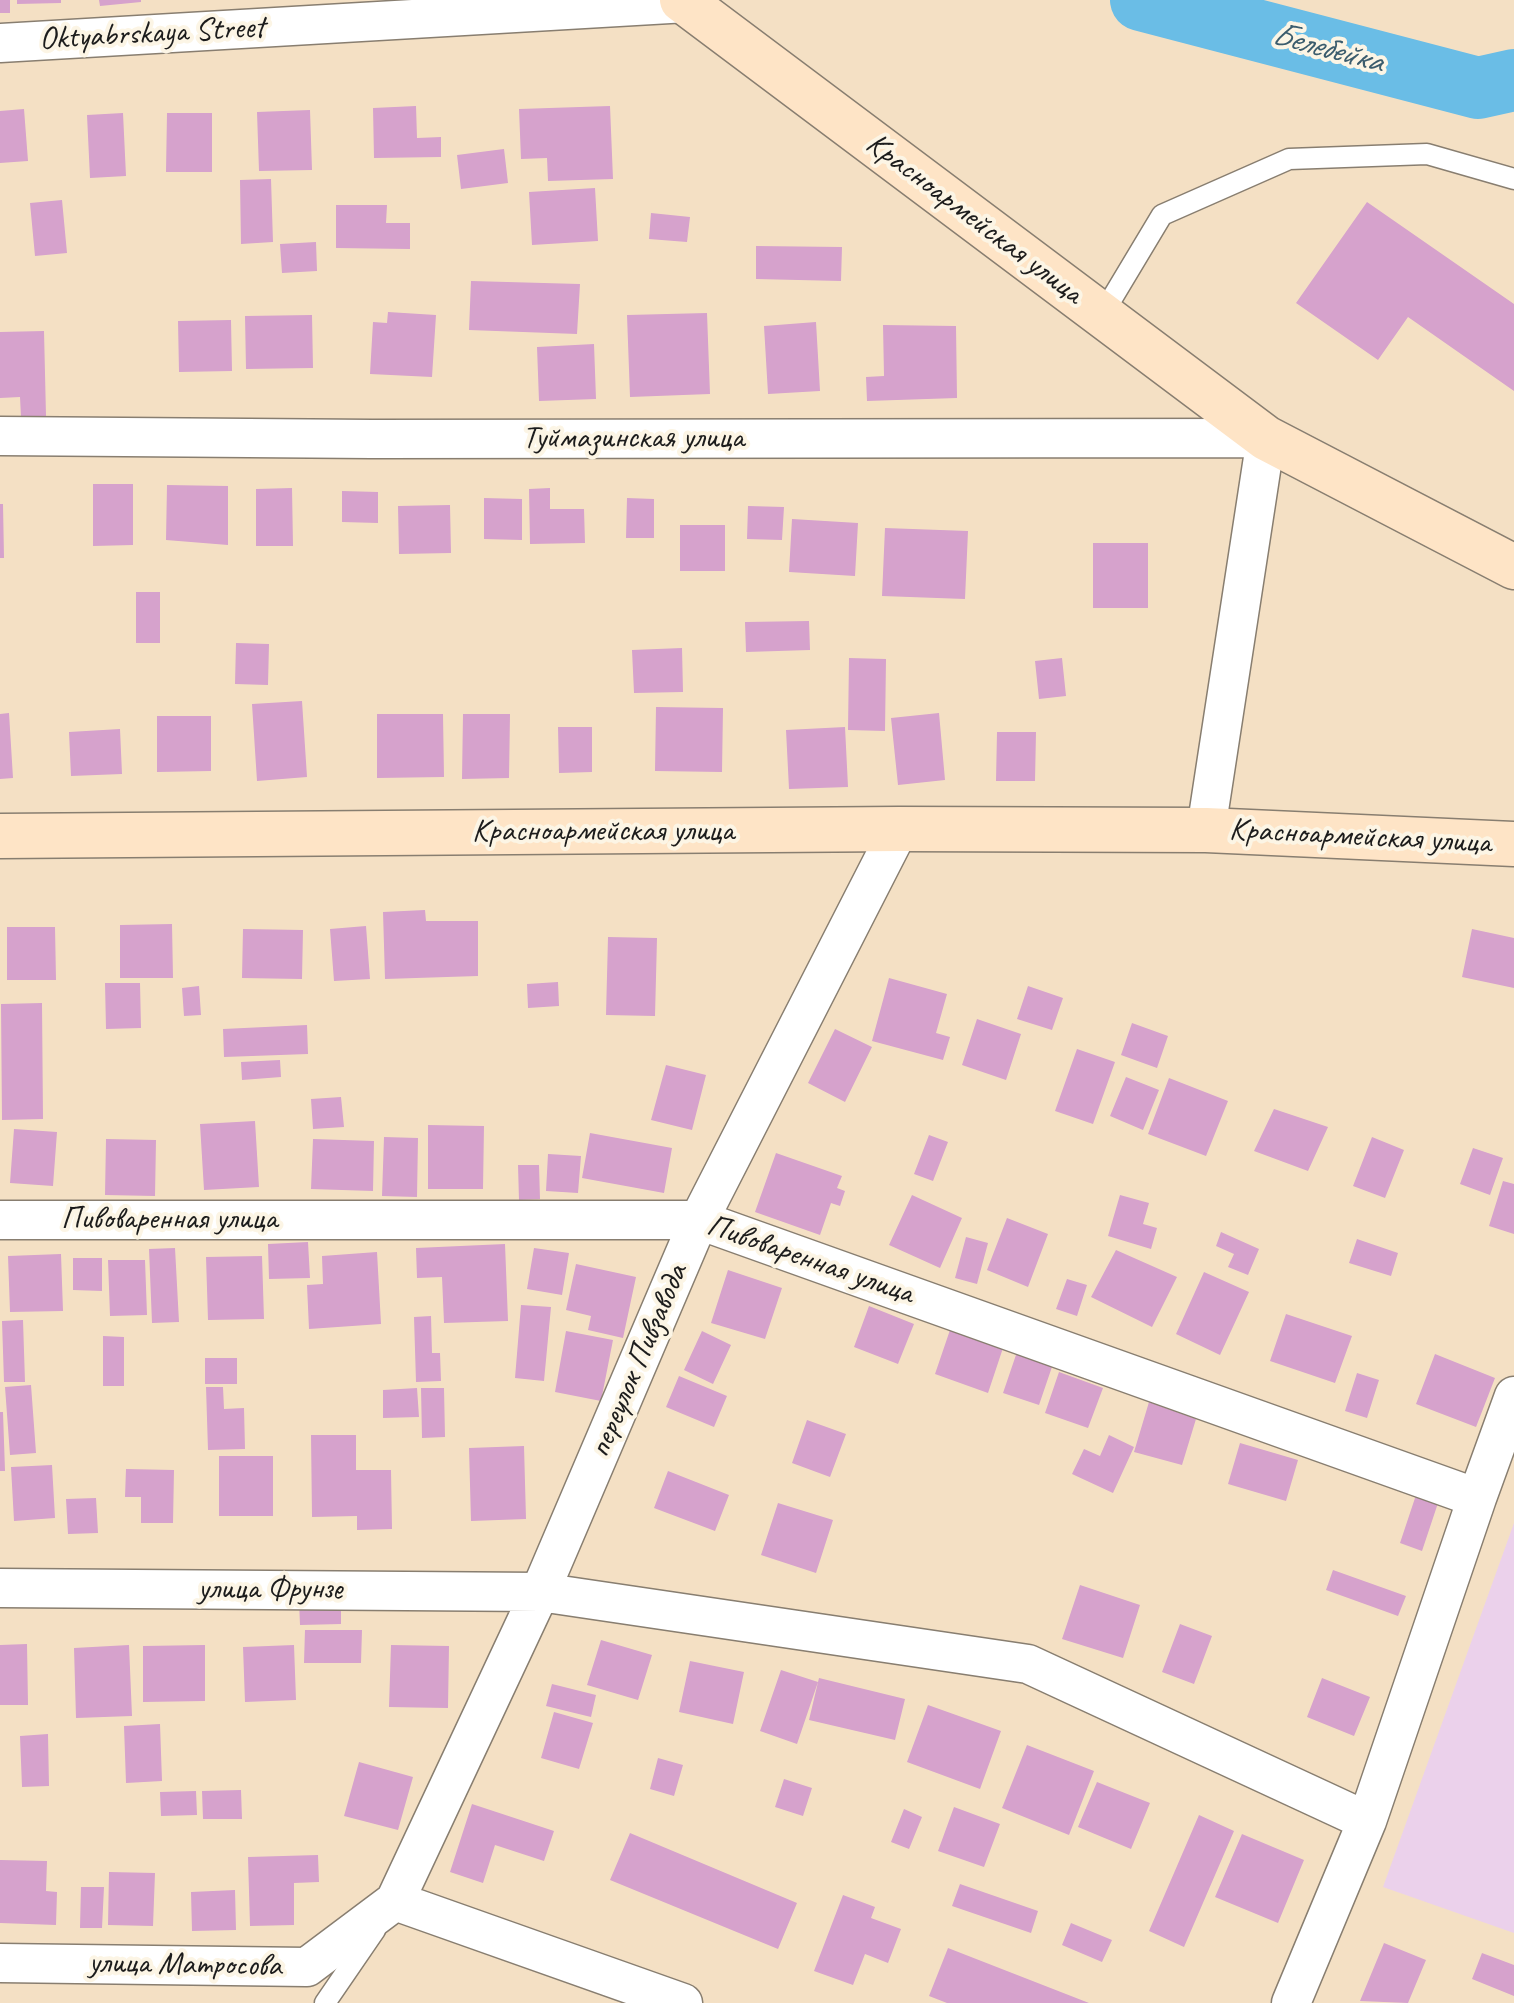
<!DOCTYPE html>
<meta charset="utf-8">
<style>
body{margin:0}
canvas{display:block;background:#f4e0c4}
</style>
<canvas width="1514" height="2003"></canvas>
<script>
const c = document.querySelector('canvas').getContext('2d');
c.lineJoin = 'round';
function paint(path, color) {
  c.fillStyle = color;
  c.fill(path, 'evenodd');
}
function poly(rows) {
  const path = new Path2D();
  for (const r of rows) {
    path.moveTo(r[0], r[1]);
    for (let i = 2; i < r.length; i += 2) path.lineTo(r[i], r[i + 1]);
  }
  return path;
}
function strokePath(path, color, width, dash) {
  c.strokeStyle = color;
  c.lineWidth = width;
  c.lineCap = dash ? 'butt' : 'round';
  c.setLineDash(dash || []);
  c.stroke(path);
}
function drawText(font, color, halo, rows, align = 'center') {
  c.font = font + ' Caveat,sans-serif';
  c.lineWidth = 8;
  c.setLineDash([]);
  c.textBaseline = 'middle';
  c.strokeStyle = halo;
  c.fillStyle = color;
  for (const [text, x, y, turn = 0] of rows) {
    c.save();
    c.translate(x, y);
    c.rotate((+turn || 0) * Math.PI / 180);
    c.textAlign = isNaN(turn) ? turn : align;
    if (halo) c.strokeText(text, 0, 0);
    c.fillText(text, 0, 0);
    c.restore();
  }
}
paint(poly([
 [1514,1523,1514,1933,1383,1887]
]), '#ebd1eb');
strokePath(poly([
 [1141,0,1478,88,1514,80]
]), '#6abde6', 62);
paint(poly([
 [0,0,10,0,10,13,0,13],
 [17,0,61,0,61,3,17,4],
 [99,0,141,0,141,2,100,6],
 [416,106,417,138,441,137,441,157,374,158,373,108],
 [610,106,613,179,548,181,547,158,521,159,519,109],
 [24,109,28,161,0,163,0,111],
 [310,110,312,170,259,171,257,112],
 [123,113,126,176,90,178,87,115],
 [167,113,212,113,212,172,166,172],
 [504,149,508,183,461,189,457,155],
 [271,179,273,242,241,244,240,180],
 [595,188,598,241,532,245,529,192],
 [62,200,67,253,35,256,30,203],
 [1367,202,1514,304,1514,391,1408,317,1378,360,1296,303],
 [336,205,387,205,386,223,410,223,410,249,336,248],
 [651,213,690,217,687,242,649,239],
 [316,242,317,271,282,273,280,244],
 [756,246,842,247,841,281,756,279],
 [471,281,580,284,577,334,469,330],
 [388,312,436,315,432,377,370,374,373,322,387,323],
 [707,313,710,394,630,397,627,315],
 [312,315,313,368,246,369,245,316],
 [231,320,232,371,179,372,178,321],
 [816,322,820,391,768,394,764,326],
 [883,325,956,326,957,398,867,401,866,377,884,376],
 [44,331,46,416,21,417,20,397,0,398,0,332],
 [594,344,596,399,539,401,537,347],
 [93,484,133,484,133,545,93,546],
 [167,485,228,486,228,545,166,540],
 [292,488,293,546,256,546,256,489],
 [550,488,550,509,584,509,585,543,530,544,529,489],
 [342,491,378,492,378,523,342,522],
 [484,498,522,499,522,540,484,539],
 [627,498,654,499,654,538,626,538],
 [0,504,3,504,4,558,0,558],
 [450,505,451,553,399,554,398,506],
 [748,506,784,507,782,540,747,539],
 [792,519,858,523,855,576,789,572],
 [680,525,725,525,725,571,680,571],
 [885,528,968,531,965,599,882,596],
 [1093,543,1148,543,1148,608,1093,608],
 [136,592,160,592,160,643,136,643],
 [809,621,810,650,746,652,745,622],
 [236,643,269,644,268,685,235,684],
 [682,648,683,692,634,693,632,650],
 [849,658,886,659,885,731,848,730],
 [1062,658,1066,696,1039,699,1035,661],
 [302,701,307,777,257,781,252,704],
 [656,707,723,708,722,772,655,771],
 [9,713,13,778,0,779,0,714],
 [939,713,945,780,898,785,891,718],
 [377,714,443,714,444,777,377,778],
 [463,714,510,714,509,778,462,779],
 [157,716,211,716,211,771,157,772],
 [558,727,592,727,592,772,559,773],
 [845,727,848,787,789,789,786,730],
 [120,729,122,774,71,776,69,732],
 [997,732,1036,732,1035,781,996,781],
 [425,910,426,921,478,921,478,976,385,979,383,912],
 [172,924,173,978,120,978,120,925],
 [366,926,370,979,334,981,330,929],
 [7,927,55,927,56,980,7,980],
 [243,929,303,930,302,979,242,978],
 [1472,929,1514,938,1514,988,1462,977],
 [608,937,657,938,655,1016,606,1015],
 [889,978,947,994,936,1033,950,1037,943,1060,872,1041],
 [558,982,559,1006,528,1008,527,984],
 [105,983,140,983,141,1028,106,1029],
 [199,986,201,1015,184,1016,182,988],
 [1028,986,1063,998,1052,1030,1017,1019],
 [42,1003,43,1119,2,1120,1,1004],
 [977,1019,1021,1034,1006,1080,962,1065],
 [1132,1023,1168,1036,1157,1068,1121,1055],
 [307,1025,308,1054,224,1057,223,1029],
 [835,1029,872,1047,845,1102,808,1083],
 [1077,1049,1115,1062,1093,1124,1055,1111],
 [280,1060,281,1077,242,1080,241,1062],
 [666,1065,706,1075,692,1130,651,1120],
 [1126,1077,1159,1090,1143,1130,1110,1116],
 [1169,1078,1228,1101,1206,1156,1148,1134],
 [341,1097,344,1127,313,1129,311,1099],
 [1274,1109,1328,1127,1308,1171,1254,1151],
 [255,1121,259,1187,204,1190,200,1124],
 [428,1125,484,1126,483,1189,428,1189],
 [14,1129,57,1132,53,1186,10,1183],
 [590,1133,672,1148,664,1193,582,1178],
 [929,1135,948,1142,933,1181,914,1174],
 [384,1137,418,1138,417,1197,382,1196],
 [1372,1137,1404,1150,1385,1198,1353,1186],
 [106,1139,156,1140,155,1196,105,1195],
 [313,1139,374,1141,373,1191,311,1189],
 [1473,1148,1503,1158,1490,1195,1460,1184],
 [776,1153,842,1176,837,1188,845,1191,840,1206,831,1203,820,1235,755,1212],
 [548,1154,581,1156,578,1193,546,1191],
 [518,1165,539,1165,540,1199,519,1200],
 [1503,1181,1514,1184,1514,1234,1489,1226],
 [912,1195,962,1218,940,1268,889,1245],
 [1120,1195,1149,1203,1143,1224,1157,1228,1151,1249,1108,1236],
 [1007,1218,1048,1234,1028,1287,987,1270],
 [1221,1232,1259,1249,1248,1275,1228,1267,1234,1254,1216,1246],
 [966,1237,988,1243,977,1284,955,1278],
 [1357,1239,1398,1253,1391,1276,1349,1263],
 [308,1242,310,1278,269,1279,268,1244],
 [505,1244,508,1321,444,1323,442,1277,417,1278,416,1248],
 [175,1248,179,1322,152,1323,149,1249],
 [534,1248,569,1253,562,1295,527,1289],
 [1116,1250,1177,1277,1152,1327,1091,1297],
 [377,1252,381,1324,309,1329,307,1285,323,1284,322,1256],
 [61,1254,63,1311,10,1312,8,1256],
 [262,1256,264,1319,208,1320,206,1257],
 [73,1258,102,1258,102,1291,73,1290],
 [108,1260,145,1260,147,1315,110,1316],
 [576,1264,636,1277,623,1338,588,1330,591,1316,566,1310],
 [728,1270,782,1288,765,1339,711,1323],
 [1204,1272,1249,1292,1220,1355,1176,1334],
 [1067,1279,1087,1285,1077,1316,1056,1309],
 [521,1305,551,1307,544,1381,515,1378],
 [869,1306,914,1324,898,1364,854,1347],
 [1286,1314,1352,1336,1335,1383,1270,1361],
 [431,1316,432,1353,440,1353,441,1381,416,1382,414,1317],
 [23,1320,25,1382,4,1382,2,1321],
 [950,1330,1003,1348,988,1393,935,1374],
 [566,1331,613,1340,601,1401,555,1392],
 [702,1331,731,1345,713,1384,684,1370],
 [103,1336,124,1337,124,1386,103,1386],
 [1018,1349,1054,1361,1039,1405,1003,1393],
 [1435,1354,1495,1378,1476,1427,1416,1404],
 [205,1358,237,1358,237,1384,205,1384],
 [1059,1372,1103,1388,1088,1428,1045,1413],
 [1357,1373,1379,1380,1367,1418,1345,1411],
 [679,1376,727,1396,714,1427,666,1407],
 [31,1385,36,1453,10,1455,5,1387],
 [206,1387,223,1387,224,1409,244,1408,245,1449,208,1450],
 [417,1388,419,1417,383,1418,383,1390],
 [421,1388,444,1388,445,1437,422,1438],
 [1149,1402,1196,1419,1182,1465,1134,1452],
 [0,1412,3,1412,5,1471,0,1471],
 [807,1420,846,1434,830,1477,792,1463],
 [311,1435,356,1435,356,1470,391,1470,392,1529,357,1530,357,1516,312,1517],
 [1109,1435,1134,1447,1113,1493,1072,1474,1084,1449,1100,1456],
 [1240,1443,1298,1460,1286,1501,1228,1484],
 [524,1446,526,1519,471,1521,469,1448],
 [219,1456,273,1456,273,1516,219,1516],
 [52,1465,55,1518,14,1521,11,1467],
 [126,1469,174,1470,173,1523,141,1523,141,1497,125,1497],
 [668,1471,729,1495,715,1531,654,1508],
 [1417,1492,1439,1500,1422,1551,1400,1543],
 [96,1498,98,1533,68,1534,66,1499],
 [778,1503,833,1520,816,1573,761,1555],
 [1333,1570,1406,1596,1398,1616,1326,1590],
 [1080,1585,1140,1605,1123,1658,1062,1639],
 [299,1601,341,1601,341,1624,300,1625],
 [1180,1624,1212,1636,1194,1684,1162,1672],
 [305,1630,362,1630,361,1663,304,1663],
 [601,1640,652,1655,638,1700,587,1685],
 [27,1644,28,1705,0,1705,0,1645],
 [129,1645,132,1716,76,1718,74,1648],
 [205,1645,205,1701,143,1702,143,1646],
 [294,1645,296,1700,245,1702,243,1647],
 [391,1645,449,1646,448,1708,389,1707],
 [690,1661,744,1672,733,1724,679,1712],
 [781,1670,818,1682,797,1744,760,1731],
 [819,1678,905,1699,895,1740,809,1720],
 [1322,1678,1370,1697,1354,1736,1307,1717],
 [552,1684,596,1695,591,1717,546,1706],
 [928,1705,1001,1731,980,1789,907,1762],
 [554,1712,593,1723,579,1769,541,1758],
 [160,1724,162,1781,126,1783,124,1726],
 [48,1734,49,1786,22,1787,20,1736],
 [1027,1745,1094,1771,1069,1835,1002,1808],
 [658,1758,683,1765,674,1796,650,1789],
 [359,1762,413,1777,398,1830,344,1816],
 [784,1779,812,1788,803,1816,775,1807],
 [1097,1782,1150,1803,1131,1849,1078,1827],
 [241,1790,242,1819,203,1819,202,1791],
 [196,1791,197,1815,161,1816,160,1792],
 [472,1804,554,1831,544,1861,495,1845,483,1883,450,1872],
 [954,1807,1000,1824,984,1867,938,1851],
 [904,1809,922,1817,909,1849,891,1842],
 [1199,1815,1234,1831,1184,1947,1149,1931],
 [630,1833,797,1903,778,1949,610,1880],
 [1242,1834,1304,1860,1278,1923,1215,1897],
 [318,1855,319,1882,294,1883,294,1925,250,1926,248,1857],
 [0,1860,47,1861,46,1891,57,1892,56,1925,0,1923],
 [109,1872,155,1873,153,1926,108,1925],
 [960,1884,1038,1911,1031,1933,952,1906],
 [81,1887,104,1887,102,1928,80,1928],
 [235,1890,236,1930,192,1931,191,1892],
 [843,1895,875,1907,871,1918,901,1929,888,1963,865,1954,853,1985,814,1971],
 [1071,1923,1112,1940,1102,1962,1062,1945],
 [1384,1943,1426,1960,1408,2003,1360,2001],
 [948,1948,1089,2003,947,2003,929,1996],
 [1482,1953,1514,1965,1514,1996,1472,1979]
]), '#d6a2cc');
const lane = poly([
 [1102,315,1162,215,1289,159,1427,154,1514,179],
 [325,2003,375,1930]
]);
const street = poly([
 [0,43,687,3],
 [0,436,372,439,1266,438,1206,830],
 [0,1220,699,1220,1477,1498,1514,1396],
 [0,1588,540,1592,1028,1664,1367,1821],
 [395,1901,683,2003],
 [0,1963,307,1967,395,1901,540,1592,699,1220,899,829],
 [1291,2003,1367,1821,1477,1498]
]);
const secondary = poly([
 [682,0,1266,438,1514,567],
 [0,836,899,829,1206,830,1514,844]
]);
strokePath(lane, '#887e70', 23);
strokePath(street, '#887e70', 41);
strokePath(secondary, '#887e70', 47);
strokePath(lane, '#fff', 20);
strokePath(street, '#fff', 38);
strokePath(secondary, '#fee4c6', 44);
drawText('32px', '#1c1c1c', '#fcf5e5', [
 ["Oktyabrskaya Street",152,34,-3],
 ["Красноармейская улица",974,219,37],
 ["Туймазинская улица",633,439],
 ["Красноармейская улица",603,832],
 ["Красноармейская улица",1360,837,3],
 ["Пивоваренная улица",169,1220],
 ["Пивоваренная улица",810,1260,19],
 ["переулок Пивзавода",639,1361,-67],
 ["улица Фрунзе",270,1590],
 ["улица Матросова",185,1965,1]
]);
drawText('italic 34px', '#3b5c6d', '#fcf5e5', [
 ["Белебейка",1327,49,15]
]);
</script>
